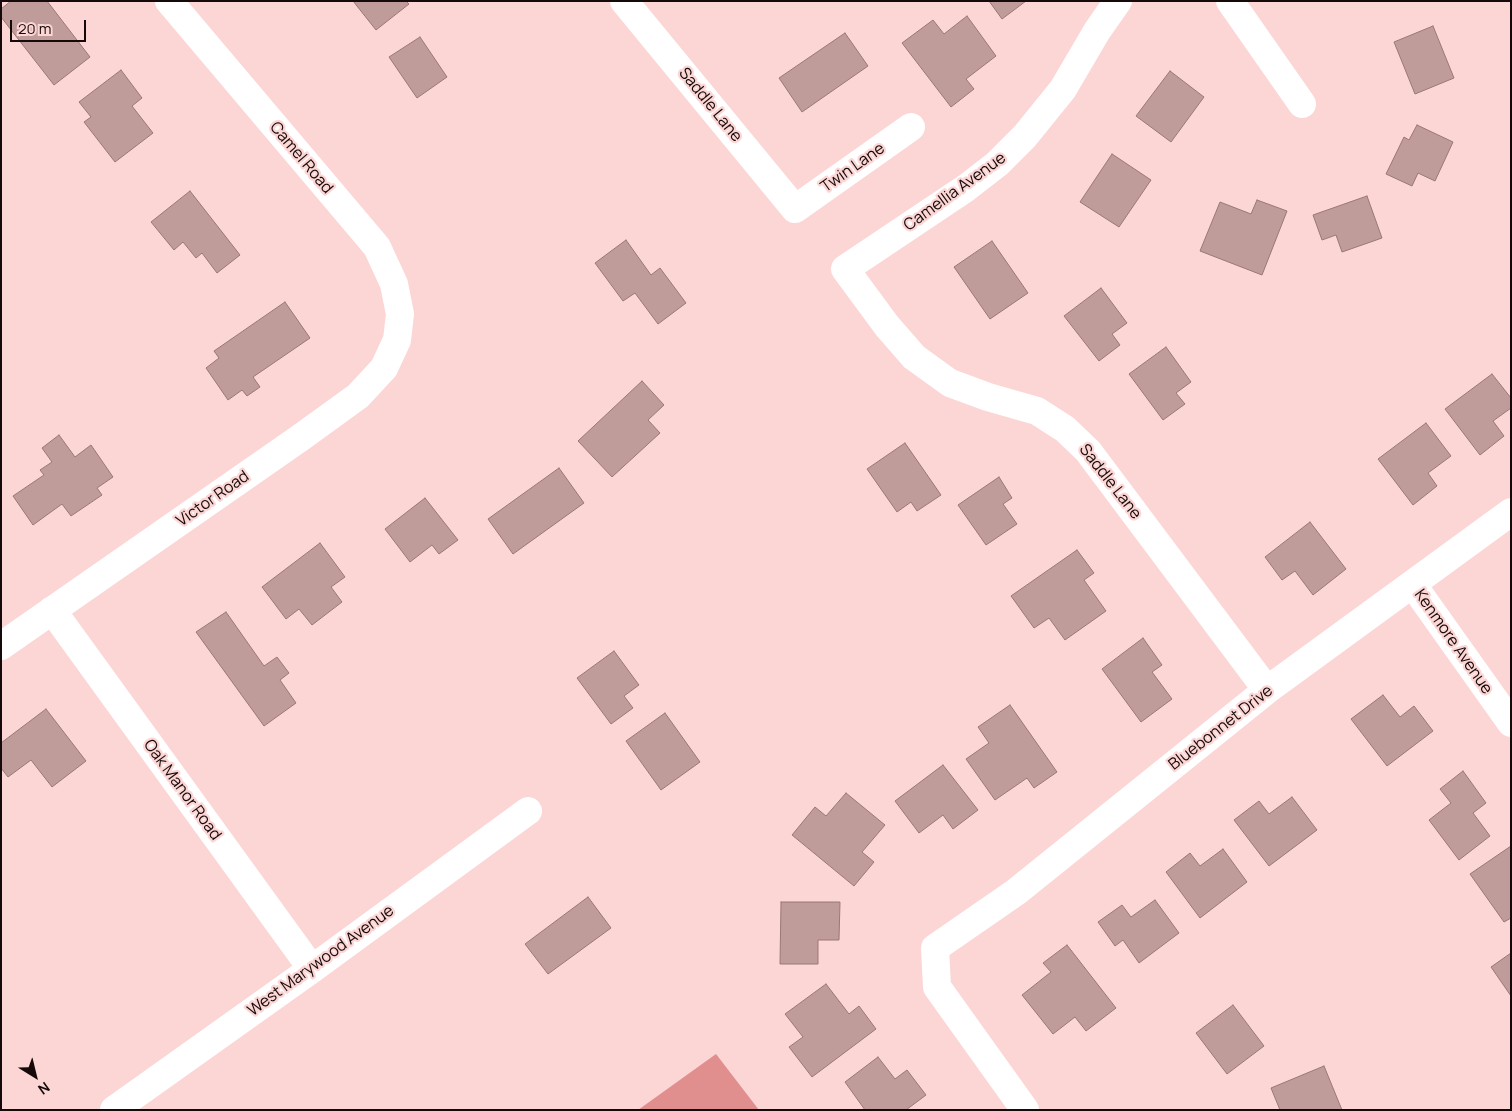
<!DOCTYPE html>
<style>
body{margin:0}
#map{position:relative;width:1512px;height:1111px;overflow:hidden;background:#fcd6d5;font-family:Manrope,sans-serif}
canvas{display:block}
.frame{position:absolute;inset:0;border:2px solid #150909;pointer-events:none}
.north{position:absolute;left:10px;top:1051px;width:50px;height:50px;-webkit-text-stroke:4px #fcd6d5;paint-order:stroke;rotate:144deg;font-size:14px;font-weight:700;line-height:20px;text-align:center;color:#150909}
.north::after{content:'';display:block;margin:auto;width:18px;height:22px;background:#150909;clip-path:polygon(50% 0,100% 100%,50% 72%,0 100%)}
.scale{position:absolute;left:10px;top:20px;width:76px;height:22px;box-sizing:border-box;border:2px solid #150909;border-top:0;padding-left:6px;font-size:15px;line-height:18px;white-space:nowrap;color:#150909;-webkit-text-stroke:4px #fcd6d5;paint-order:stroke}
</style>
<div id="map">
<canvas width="1512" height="1111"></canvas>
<div class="frame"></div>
<div class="north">N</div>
<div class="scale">20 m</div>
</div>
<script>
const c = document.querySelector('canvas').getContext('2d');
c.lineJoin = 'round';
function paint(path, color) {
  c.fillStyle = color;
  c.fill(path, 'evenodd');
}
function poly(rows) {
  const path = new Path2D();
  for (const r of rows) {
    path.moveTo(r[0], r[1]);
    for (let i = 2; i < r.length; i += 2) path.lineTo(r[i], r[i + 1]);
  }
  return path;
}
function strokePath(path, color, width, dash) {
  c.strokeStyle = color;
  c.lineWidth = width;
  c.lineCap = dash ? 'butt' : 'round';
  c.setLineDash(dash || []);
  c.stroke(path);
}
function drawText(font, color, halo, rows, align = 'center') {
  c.font = font + ' Manrope,sans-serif';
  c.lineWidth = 4.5;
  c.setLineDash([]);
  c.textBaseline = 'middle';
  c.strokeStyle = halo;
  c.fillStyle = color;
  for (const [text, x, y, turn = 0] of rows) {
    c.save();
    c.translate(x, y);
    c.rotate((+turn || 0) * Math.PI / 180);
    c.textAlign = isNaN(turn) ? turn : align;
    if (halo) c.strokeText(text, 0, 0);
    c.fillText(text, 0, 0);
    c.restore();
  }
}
paint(poly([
 [716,1054,759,1110,638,1110]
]), '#e08e8e');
const building = poly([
 [11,1,47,1,90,57,54,85,1,17,1,9,11,1],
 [353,1,406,1,409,4,376,30,353,1],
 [989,1,1026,1,1002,19,989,1],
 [967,16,996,56,966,79,974,89,951,107,902,43,933,20,944,34,967,16],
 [1433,26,1454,78,1415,94,1394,42,1433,26],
 [845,33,868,66,802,112,779,78,845,33],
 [420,37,447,77,417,98,389,57,420,37],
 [121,70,142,98,132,106,153,133,115,162,84,122,91,117,79,102,121,70],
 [1170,71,1204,97,1171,142,1136,116,1170,71],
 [1417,125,1453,142,1435,181,1418,173,1412,186,1386,174,1404,137,1409,140,1417,125],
 [1112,154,1151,180,1119,227,1080,202,1112,154],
 [190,191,240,255,217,273,202,253,196,258,183,242,174,250,151,222,190,191],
 [1367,196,1382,238,1342,252,1336,235,1322,240,1313,215,1367,196],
 [1257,200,1287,211,1262,275,1200,251,1220,202,1251,214,1257,200],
 [626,240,651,275,660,268,686,303,658,324,635,293,623,301,595,263,626,240],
 [992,241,1028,293,990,319,954,267,992,241],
 [1101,288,1127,323,1112,334,1120,345,1099,361,1064,316,1101,288],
 [285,302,310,338,253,377,260,387,247,396,242,390,228,400,206,368,219,358,214,351,285,302],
 [1166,347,1191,382,1176,393,1185,404,1163,420,1129,374,1166,347],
 [1492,374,1511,398,1511,408,1493,421,1504,436,1480,455,1445,409,1492,374],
 [642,381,664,405,648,420,660,433,612,477,578,441,642,381],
 [1426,423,1451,456,1428,473,1437,486,1413,505,1378,459,1426,423],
 [59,435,75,457,91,445,113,477,97,488,102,495,71,516,62,504,33,525,13,496,44,475,40,470,52,462,42,448,59,435],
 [905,443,941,495,917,511,911,502,897,512,867,469,905,443],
 [559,468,584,503,513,554,488,519,559,468],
 [999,477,1012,498,1003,504,1017,524,986,545,958,505,999,477],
 [425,498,458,540,439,554,432,545,410,562,385,529,425,498],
 [1310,522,1346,569,1313,595,1295,571,1282,580,1265,557,1310,522],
 [320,543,345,577,331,587,342,602,312,625,299,609,286,619,262,587,320,543],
 [1077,550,1094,573,1084,580,1106,611,1065,640,1049,618,1034,628,1011,596,1077,550],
 [226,612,264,666,277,657,289,673,280,680,296,703,264,726,196,632,226,612],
 [1143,638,1162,665,1152,672,1172,699,1141,722,1102,669,1143,638],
 [614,651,639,685,624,696,633,708,611,724,577,678,614,651],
 [1383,695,1400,717,1414,706,1433,731,1387,766,1351,719,1383,695],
 [1010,705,1057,772,1034,788,1027,778,995,800,966,759,989,743,978,727,1010,705],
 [46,709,86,761,52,787,31,760,8,777,1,768,1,743,46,709],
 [665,713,700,762,661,790,626,741,665,713],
 [943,765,978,810,953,829,943,815,919,833,895,801,943,765],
 [1463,771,1486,803,1473,813,1490,836,1459,860,1429,820,1451,803,1440,789,1463,771],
 [846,793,885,825,862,852,874,862,854,886,792,835,815,807,826,816,846,793],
 [1292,797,1317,830,1269,866,1234,820,1259,801,1269,814,1292,797],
 [1511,846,1511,918,1504,922,1470,874,1511,846],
 [1223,849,1247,882,1200,918,1166,872,1190,853,1200,866,1223,849],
 [588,897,611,928,548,974,525,944,588,897],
 [1155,900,1179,933,1139,963,1123,940,1115,946,1098,922,1122,905,1131,917,1155,900],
 [781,902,840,902,839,940,818,940,818,964,780,964,781,902],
 [1067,945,1116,1008,1086,1031,1075,1017,1053,1034,1022,995,1051,972,1043,963,1067,945],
 [1511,953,1511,996,1491,967,1511,953],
 [826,984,849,1014,859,1006,876,1029,812,1077,789,1047,803,1037,785,1014,826,984],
 [1233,1005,1264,1046,1227,1074,1196,1033,1233,1005],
 [878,1057,895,1079,907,1070,926,1095,906,1110,865,1110,845,1082,878,1057],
 [1324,1066,1342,1110,1280,1110,1271,1088,1324,1066]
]);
paint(building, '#bf9b9a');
strokePath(building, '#9a7776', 1);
strokePath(poly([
 [624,1,795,209,911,127],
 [1118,1,1097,31,1063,89,1025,136,997,164,966,188,845,269,887,326,914,357,950,383,988,397,1037,411,1065,429,1088,451,1267,690],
 [1230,1,1302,104],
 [1413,585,1511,723],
 [52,610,312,969],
 [1,646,300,438,358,396,384,368,397,340,400,314,394,284,377,247,169,1],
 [114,1110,312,969,528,811],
 [1025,1110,937,987,935,948,1016,892,1267,690,1511,512]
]), '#fff', 28);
drawText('16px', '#150909', '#fcd6d5', [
 ["Saddle Lane",710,105,51],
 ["Camel Road",301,158,50],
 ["Twin Lane",853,168,-35],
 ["Camellia Avenue",955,192,-36],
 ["Saddle Lane",1110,482,52],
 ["Victor Road",213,499,-35],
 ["Kenmore Avenue",1453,642,55],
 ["Bluebonnet Drive",1221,728,-38],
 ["Oak Manor Road",182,790,54],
 ["West Marywood Avenue",321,961,-36]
]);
</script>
